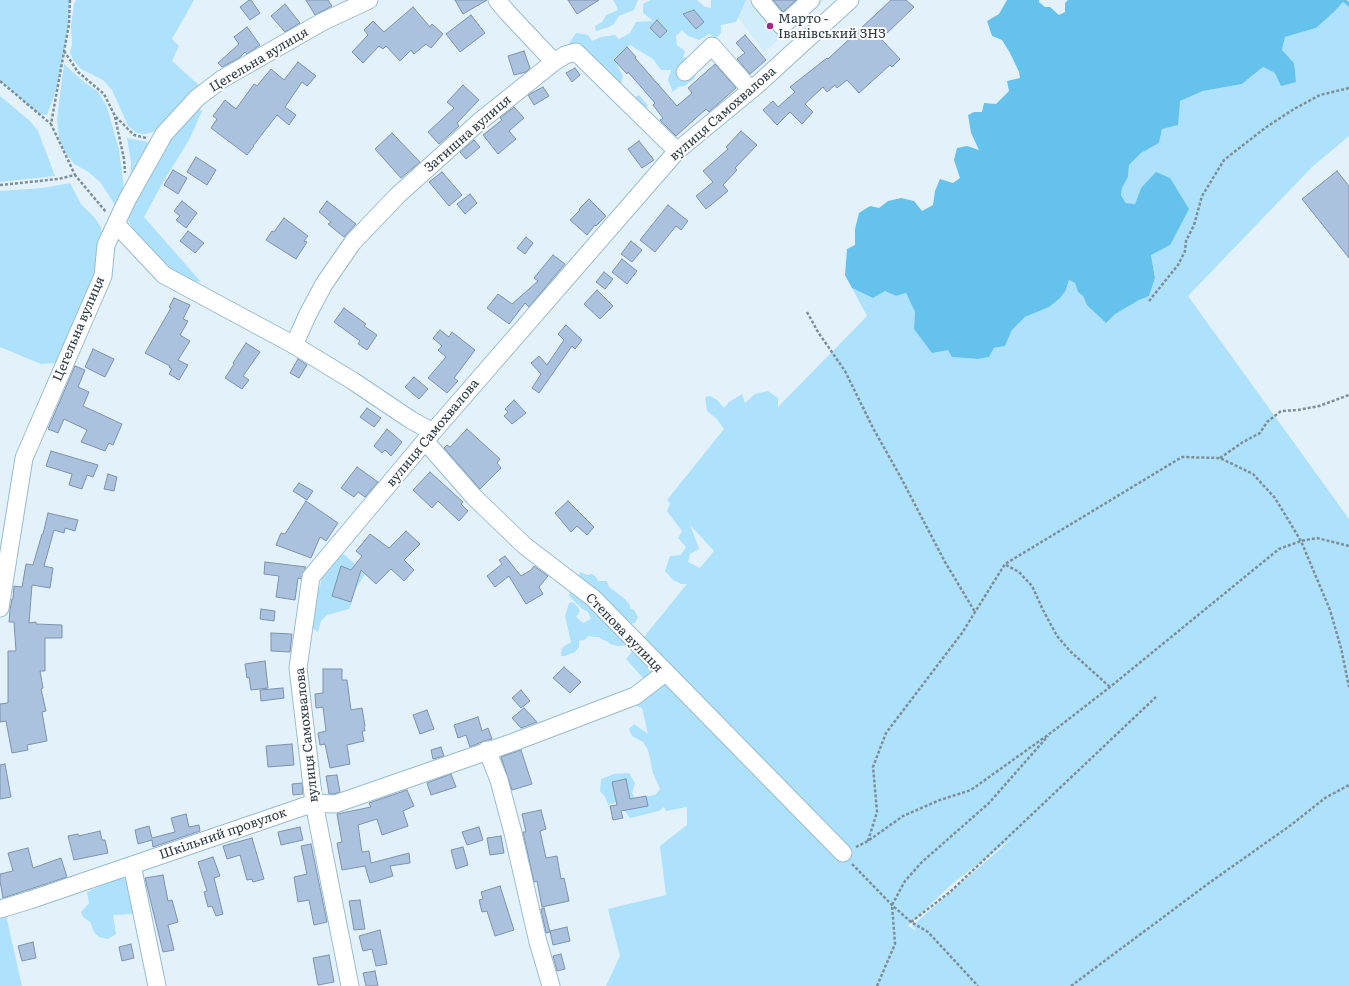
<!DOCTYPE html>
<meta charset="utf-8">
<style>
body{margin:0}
canvas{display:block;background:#e3f2fa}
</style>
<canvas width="1349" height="986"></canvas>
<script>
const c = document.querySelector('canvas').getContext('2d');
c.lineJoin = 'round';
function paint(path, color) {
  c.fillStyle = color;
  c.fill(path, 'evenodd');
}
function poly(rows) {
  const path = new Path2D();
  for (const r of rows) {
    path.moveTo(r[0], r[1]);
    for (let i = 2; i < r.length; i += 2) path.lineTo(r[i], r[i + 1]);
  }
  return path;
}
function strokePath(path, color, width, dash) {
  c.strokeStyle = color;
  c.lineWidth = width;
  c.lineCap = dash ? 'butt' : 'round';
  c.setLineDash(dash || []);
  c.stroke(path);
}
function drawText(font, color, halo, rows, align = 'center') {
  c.font = font + ' Literata,serif';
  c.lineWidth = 4;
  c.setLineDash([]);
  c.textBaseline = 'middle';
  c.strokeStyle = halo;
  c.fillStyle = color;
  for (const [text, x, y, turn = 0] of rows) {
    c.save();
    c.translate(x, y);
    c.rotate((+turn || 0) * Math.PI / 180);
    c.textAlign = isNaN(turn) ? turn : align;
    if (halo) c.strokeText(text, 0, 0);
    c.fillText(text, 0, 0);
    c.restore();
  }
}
paint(poly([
 [725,0,825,0,764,52]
]), '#d1ecfa');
paint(poly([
 [0,0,70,0,69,24,57,88,47,115,39,114,0,81],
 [76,0,194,0,172,39,179,46,172,61,201,87,169,123,153,132,145,134,137,133,128,126,112,90,103,80,81,69,73,60,70,52,72,45,71,26,74,4],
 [613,0,638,0,634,10,619,16,614,24,609,27,596,31,595,26,602,22,606,15,618,10,615,3],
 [650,0,697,0,705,7,711,8,711,0,746,0,736,22,721,25,721,33,716,38,709,34,699,40,688,36,682,30,676,36,677,45,685,51,683,57,688,59,697,71,694,79,689,82,685,86,678,87,673,92,668,80,671,70,661,70,653,59,630,45,614,59,623,76,619,93,628,101,639,95,648,106,640,115,568,45,576,33,588,35,592,41,601,37,615,35,619,39,630,33,636,22,653,21,643,13,643,4],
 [1343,2,1349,7,1349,136,1312,167,1188,296,1349,519,1349,986,606,986,620,956,608,909,666,895,660,846,687,825,687,807,666,811,664,807,659,811,630,818,624,810,623,800,608,805,605,797,600,791,601,779,614,774,629,773,635,783,632,793,635,798,655,795,660,789,653,773,648,750,643,742,632,736,629,729,634,724,648,734,642,708,630,703,645,696,643,678,626,659,687,584,681,584,673,580,665,571,670,556,681,555,686,547,678,538,682,531,667,511,670,503,667,500,724,429,716,418,707,411,705,397,710,396,717,400,724,408,729,402,742,394,745,403,755,394,768,391,778,398,778,407,867,316,852,288,873,298,885,291,896,296,906,293,915,312,914,329,949,350,953,357,978,359,989,357,994,348,1005,346,1012,330,1025,317,1049,307,1066,290,1069,280,1075,282,1078,292,1083,296,1087,305,1139,300,1149,296,1155,278,1151,254,1170,245,1141,188,1135,204,1127,203,1121,195,1122,188,1128,177,1129,165,1141,153,1159,143,1162,129,1180,101,1203,91,1242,84,1263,67,1275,73,1294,63,1282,50,1285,37,1316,28,1335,11],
 [690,525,714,551,700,568,688,562,690,554,699,549,696,540],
 [1015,836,912,926,917,931,908,926,953,883],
 [64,64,84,82,98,92,107,107,119,150,123,181,123,198,119,211,100,182,87,171,74,164,65,152,59,138,57,119],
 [0,96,30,121,38,131,55,176,0,182],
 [196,106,202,111,189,140,162,184,144,217,201,282,188,281,154,255,135,232,128,220,131,208,168,134],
 [127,138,154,143,130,189,131,161],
 [70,183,81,204,95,218,101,227,103,244,99,264,59,363,41,364,0,347,0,191,43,188],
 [344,554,365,574,353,593,349,601,352,602,349,609,327,615,321,621,318,632,311,627,311,616,315,610,317,601,314,591,320,587,322,575,331,568,331,564,336,562,337,556],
 [580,572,587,575,592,574,596,577,598,581,607,581,609,587,625,599,630,605,630,608,634,610,638,617,635,623,628,624,629,645,618,646,610,644,607,641,603,640,599,637,594,637,589,636,584,640,579,641,579,647,575,652,565,656,561,656,561,650,563,647,571,642,565,616,569,603,572,602,574,603,578,607,580,611,576,617,583,623,591,619,588,612,581,608,569,596,570,590,596,593,595,588,586,586,582,583,579,575],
 [127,878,134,914,113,915,116,934,108,939,99,937,94,932,90,922,83,917,81,912,89,903,87,892,115,879],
 [6,915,22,986,0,986,0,917]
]), '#aee1fb');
paint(poly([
 [1007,0,1039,0,1039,2,1045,7,1050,7,1059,15,1065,12,1065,3,1068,0,1347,0,1349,2,1349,7,1343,2,1335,11,1316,28,1285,37,1282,50,1294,63,1296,82,1281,86,1275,73,1263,67,1242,84,1203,91,1180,101,1178,125,1162,129,1159,143,1141,153,1129,165,1128,177,1122,188,1121,195,1126,203,1135,204,1141,188,1156,172,1170,178,1189,209,1170,245,1151,255,1155,278,1149,296,1139,300,1115,314,1106,323,1087,305,1083,296,1078,292,1075,283,1069,280,1066,290,1060,298,1049,307,1025,317,1012,330,1005,346,994,348,989,357,978,359,952,357,948,350,932,353,914,329,915,312,906,293,896,296,885,291,873,298,852,288,845,275,847,249,855,245,855,229,859,213,870,206,879,208,888,201,901,198,914,201,922,211,933,205,935,191,940,179,953,183,960,178,954,160,957,148,967,146,979,150,971,133,968,115,974,112,982,112,984,103,996,104,1009,91,1007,81,1020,78,1019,72,1010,53,1002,40,992,36,987,21,999,14]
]), '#65c2ed');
const building = poly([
 [249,0,251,0,260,13,250,20,240,7,249,0],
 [306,0,328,0,332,6,315,15,306,0],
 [455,0,487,0,463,14,455,0],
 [568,0,599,0,577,14,568,0],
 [773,0,796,0,783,12,773,0],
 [891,0,906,0,914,7,882,38,883,39,882,40,900,59,892,67,890,65,859,93,847,80,837,88,835,85,827,92,823,87,805,104,813,112,802,124,790,112,777,125,763,110,773,101,778,107,795,92,790,87,827,58,828,59,891,0],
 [285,4,300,23,285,32,271,16,285,4],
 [413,7,430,27,432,24,443,34,431,48,426,44,414,54,411,50,400,61,386,46,383,49,379,46,363,63,352,52,368,35,364,30,373,21,384,32,413,7],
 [694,10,704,22,696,29,683,14,694,10],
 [471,15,485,33,460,52,446,34,471,15],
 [657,20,667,31,660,38,650,28,657,20],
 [247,27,260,45,247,54,245,52,239,58,222,67,218,63,239,44,234,37,247,27],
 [745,35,766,60,750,74,737,59,745,53,736,43,745,35],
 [627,47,636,57,635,58,677,106,692,93,688,88,715,64,736,88,709,112,706,109,676,136,660,120,663,118,653,105,655,103,628,72,627,74,614,60,627,47],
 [524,51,530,68,526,72,514,75,508,56,524,51],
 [298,62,316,76,307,86,302,82,285,107,296,115,289,125,277,115,253,146,254,146,247,155,211,128,217,119,213,116,225,100,236,109,254,84,257,86,271,69,284,80,298,62],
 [575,68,580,75,572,82,566,73,575,68],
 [463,85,479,100,457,123,459,126,439,144,428,132,454,108,447,102,463,85],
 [543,87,549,96,534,105,528,95,543,87],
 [514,107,524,118,509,131,516,139,498,154,483,135,502,120,500,118,514,107],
 [741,131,757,145,735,168,737,170,723,185,728,191,706,209,696,196,713,182,703,171,728,149,726,147,741,131],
 [392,133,420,162,401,178,375,149,392,133],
 [474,140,480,147,466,159,460,152,474,140],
 [639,141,654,160,642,168,628,149,639,141],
 [196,157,216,170,207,185,187,172,196,157],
 [173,170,187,178,178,194,164,185,173,170],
 [1337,171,1349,186,1349,258,1302,199,1337,171],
 [442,172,462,195,449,206,429,182,442,172],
 [470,194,477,203,465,214,457,204,470,194],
 [589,199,606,216,596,226,595,225,587,235,570,220,580,210,579,209,589,199],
 [182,201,197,213,186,228,176,220,180,216,174,211,182,201],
 [327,201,356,224,344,237,328,224,331,222,319,212,327,201],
 [668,205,688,221,681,230,676,226,655,252,640,240,668,205],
 [284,218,308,236,304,241,307,242,296,259,266,240,272,231,274,232,284,218],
 [188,231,204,243,195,253,180,241,188,231],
 [526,237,533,243,525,254,517,248,526,237],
 [631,241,642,250,632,262,621,254,631,241],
 [553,255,565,264,529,307,525,303,509,324,487,308,498,294,512,304,538,281,534,278,553,255],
 [622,259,637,271,627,284,612,272,622,259],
 [604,272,613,279,605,289,596,282,604,272],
 [597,290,613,306,600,319,584,304,597,290],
 [174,298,190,305,183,319,188,321,180,335,190,341,178,360,188,365,179,380,169,374,172,369,169,367,170,366,145,353,171,308,169,307,174,298],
 [344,308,366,324,364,326,377,335,367,350,358,344,360,341,334,322,344,308],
 [566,325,582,340,575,349,572,346,539,393,532,388,541,374,531,363,539,356,547,365,564,340,558,334,566,325],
 [440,330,449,337,452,332,475,350,454,378,458,381,447,393,428,378,446,357,438,350,442,346,433,338,440,330],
 [246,343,260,352,243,376,249,380,242,389,225,378,234,364,233,363,246,343],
 [93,349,114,359,105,377,85,367,93,349],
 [298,359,307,365,299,378,290,373,298,359],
 [75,366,85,370,78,387,89,392,83,406,122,424,113,445,109,443,105,451,81,442,87,430,64,419,58,433,48,429,75,366],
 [414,377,428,389,419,399,405,387,414,377],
 [514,400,526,413,512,424,504,416,508,412,505,409,514,400],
 [367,408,381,418,374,427,360,417,367,408],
 [387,429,402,442,391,456,385,450,382,453,374,446,387,429],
 [467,429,500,459,497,463,501,468,480,489,444,448,447,445,450,447,467,429],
 [51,451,98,465,93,477,87,475,82,489,69,485,72,474,46,466,51,451],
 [357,467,378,482,365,497,358,492,354,497,341,488,357,467],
 [430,472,463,502,461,504,468,511,459,521,438,501,432,508,413,490,430,472],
 [108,474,117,477,114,491,104,489,108,474],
 [299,483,313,491,307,500,293,491,299,483],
 [306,501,338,523,326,541,320,537,311,558,276,545,281,533,285,534,306,501],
 [568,501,594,527,587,535,577,526,571,532,555,513,568,501],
 [48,513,78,520,75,531,65,528,64,533,54,530,44,566,53,568,50,588,32,585,29,623,36,622,36,624,62,625,62,638,45,638,45,671,40,671,43,688,41,689,46,711,42,712,47,741,27,745,28,750,12,753,6,721,0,722,0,704,8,703,8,651,16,651,14,622,9,622,10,610,12,599,13,599,14,586,22,587,26,564,33,565,42,534,43,534,48,513],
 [406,531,420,544,404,560,414,570,404,581,391,569,376,584,361,570,351,602,332,596,341,566,351,570,362,556,356,551,370,534,389,548,406,531],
 [505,556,521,576,531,570,534,566,548,576,539,587,543,594,526,604,509,576,495,587,487,576,502,564,499,560,505,556],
 [265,562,306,567,301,579,298,578,295,600,276,597,279,576,264,574,265,562],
 [261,609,275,611,274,621,260,619,261,609],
 [271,633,292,634,290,652,271,651,271,633],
 [265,661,268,688,251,690,249,677,247,678,245,664,265,661],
 [564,667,581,682,570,693,553,678,564,667],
 [323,669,342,669,342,680,347,680,351,710,362,708,365,726,364,727,365,731,362,731,364,741,347,745,350,764,330,768,325,744,320,745,318,733,326,731,323,707,316,708,315,694,323,693,323,669],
 [283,688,284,698,261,701,260,690,283,688],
 [521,690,530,701,521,708,512,698,521,690],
 [524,708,537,722,521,728,512,718,524,708],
 [427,710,434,729,420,734,413,715,427,710],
 [478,717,482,731,488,728,492,739,484,741,470,747,466,735,458,738,454,725,478,717],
 [292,744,294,765,268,767,266,746,292,744],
 [441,747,444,756,433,759,431,750,441,747],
 [521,750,532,784,512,790,501,757,521,750],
 [5,764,11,797,0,799,0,765,5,764],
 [451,774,456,787,431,795,427,783,451,774],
 [337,775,340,792,334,794,329,794,326,776,337,775],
 [626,779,630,799,646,796,648,806,621,811,623,818,613,820,610,806,617,805,612,782,626,779],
 [302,783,303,794,293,795,292,784,302,783],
 [407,790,414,806,403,811,408,826,382,835,377,819,358,825,362,852,369,851,371,863,409,853,410,863,390,866,393,876,370,883,365,866,342,870,337,843,342,842,337,814,371,807,369,803,407,790],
 [541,810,546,829,540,831,546,858,557,856,561,879,564,878,569,901,542,907,537,881,534,882,523,832,526,832,522,814,541,810],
 [186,814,189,827,199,825,200,831,153,847,152,840,138,844,135,830,149,826,152,838,175,832,171,818,186,814],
 [300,827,303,840,281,845,278,832,300,827],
 [479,827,483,840,467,845,462,832,479,827],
 [100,831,102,840,105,840,108,853,74,860,68,836,78,834,79,836,100,831],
 [501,836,504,853,490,855,487,838,501,836],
 [252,838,264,879,253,882,252,879,247,880,240,855,227,859,223,846,252,838],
 [311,844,327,922,314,925,309,900,298,902,294,877,307,874,301,846,311,844],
 [463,847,468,865,456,869,451,850,463,847],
 [28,848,33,868,61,858,67,877,3,898,0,881,0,874,13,871,8,853,28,848],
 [213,857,220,876,214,878,223,914,216,916,212,906,208,907,204,892,207,891,198,862,213,857],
 [163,875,168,901,172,900,178,922,168,925,174,950,163,952,145,878,163,875],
 [500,886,514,930,495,936,487,911,482,912,479,900,483,899,481,892,500,886],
 [360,900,365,929,354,930,349,901,360,900],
 [544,908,550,932,546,933,541,909,544,908],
 [567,927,570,941,553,945,550,931,567,927],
 [380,930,387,964,376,966,372,949,363,951,359,936,380,930],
 [33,942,36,958,22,961,18,946,33,942],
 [131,944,134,958,122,961,119,947,131,944],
 [561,954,565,969,557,971,553,956,561,954],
 [329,955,334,982,318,985,313,958,329,955],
 [375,971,378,986,366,986,363,973,375,971]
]);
paint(building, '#abc2df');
strokePath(building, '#7c93ad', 1);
const minor = poly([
 [497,0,507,12,554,62],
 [760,0,782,26,811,0],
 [685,72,712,46,751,90],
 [117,225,164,275,294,345,353,381,411,420,433,432],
 [294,345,308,314,324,284,353,242,398,195,479,122,554,62,565,55,576,52,677,151],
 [425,441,474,497,525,546,593,598,843,853],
 [0,608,24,458,103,276,106,245,127,200,164,134,197,98,222,79,322,22,369,0],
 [487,750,499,780,513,833,538,942,551,986],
 [132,865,157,986],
 [0,909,30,900,314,803,335,804,514,742,635,696,665,673],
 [350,986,314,803,298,668,311,577,425,441,677,151,757,85,850,0]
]);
strokePath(minor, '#98bccf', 19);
strokePath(poly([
 [70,0,69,24,51,124,75,175],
 [64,51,78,72,104,94,115,116,134,135,146,138],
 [0,81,51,124],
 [115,117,124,159,125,173],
 [0,185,58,179,75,175,106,212],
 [1149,301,1178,265,1185,251,1186,241,1194,225,1202,196,1224,160,1265,128,1294,109,1320,95,1349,88],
 [807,312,818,332,845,371,873,428,900,476,945,562,975,612],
 [1220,458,1243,442,1260,433,1267,422,1281,411,1298,410,1319,406,1349,395],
 [1006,565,1019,572,1032,586,1043,610,1057,636,1070,651,1110,687],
 [868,841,877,812,873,767,886,733,962,633,1005,564,1182,457,1220,458,1253,474,1275,498,1301,541,1330,610,1341,648,1349,687],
 [856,847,868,841,903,816,940,800,971,790,1052,732,1110,687,1279,549,1301,541,1317,538,1349,546],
 [852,864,892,905,911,922,928,932,978,986],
 [911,922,950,892,1157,696],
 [877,986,895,944,892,905,905,881,922,862,989,803,1048,736],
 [1071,986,1209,883,1291,825,1325,798,1349,785]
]), '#7f8e96', 2.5, [3, 2]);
strokePath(minor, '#fff', 17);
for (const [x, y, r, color] of [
 [770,26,4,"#a32a81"]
]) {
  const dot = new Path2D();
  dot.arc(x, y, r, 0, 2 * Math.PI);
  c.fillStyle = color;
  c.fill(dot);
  strokePath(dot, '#fcfcfc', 1.5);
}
drawText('13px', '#2b3a42', '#fcfcfc', [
 ["Марто -",778,19],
 ["Іванівський ЗНЗ",778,34]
], 'left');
drawText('13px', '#2b3a42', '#fcfcfc', [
 ["Цегельна вулиця",259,60,-31],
 ["вулиця Самохвалова",723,114,-41],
 ["Затишна вулиця",468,134,-41],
 ["Цегельна вулиця",79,329,-67],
 ["вулиця Самохвалова",433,433,-50],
 ["Степова вулиця",624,633,46],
 ["вулиця Самохвалова",307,735,-96],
 ["Шкільний провулок",223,834,-19]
]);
</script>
